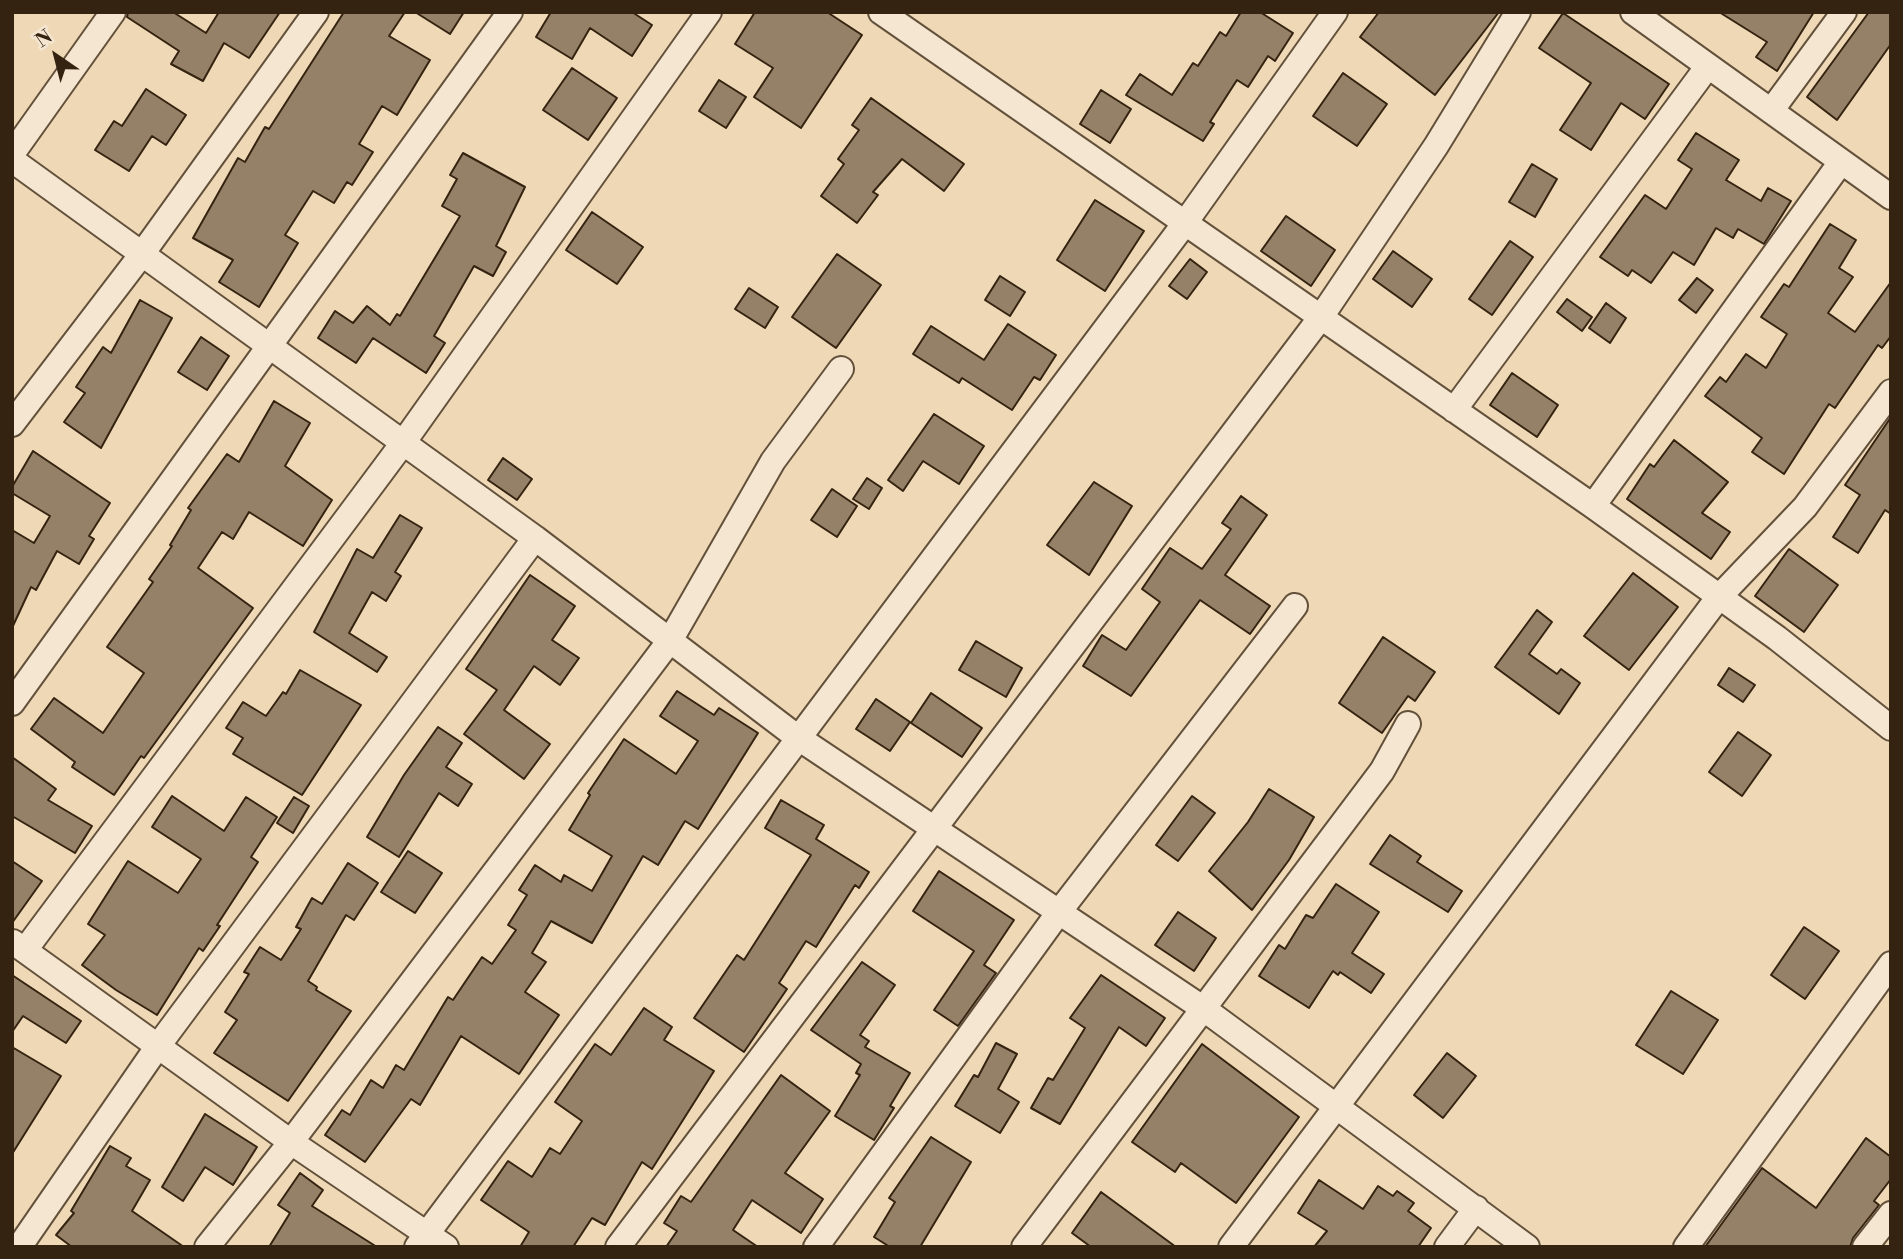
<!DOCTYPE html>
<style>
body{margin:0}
#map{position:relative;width:1903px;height:1259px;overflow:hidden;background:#eed8b6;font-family:"Libre Bodoni",serif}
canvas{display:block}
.frame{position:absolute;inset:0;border:14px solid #352311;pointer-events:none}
.north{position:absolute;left:21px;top:21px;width:70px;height:70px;-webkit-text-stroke:5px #f4e6d0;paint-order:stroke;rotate:325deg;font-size:19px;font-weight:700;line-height:28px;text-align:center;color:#352311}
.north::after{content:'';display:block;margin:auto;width:24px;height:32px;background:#352311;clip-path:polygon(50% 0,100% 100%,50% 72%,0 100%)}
</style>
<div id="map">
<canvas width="1903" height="1259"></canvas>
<div class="frame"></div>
<div class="north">N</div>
</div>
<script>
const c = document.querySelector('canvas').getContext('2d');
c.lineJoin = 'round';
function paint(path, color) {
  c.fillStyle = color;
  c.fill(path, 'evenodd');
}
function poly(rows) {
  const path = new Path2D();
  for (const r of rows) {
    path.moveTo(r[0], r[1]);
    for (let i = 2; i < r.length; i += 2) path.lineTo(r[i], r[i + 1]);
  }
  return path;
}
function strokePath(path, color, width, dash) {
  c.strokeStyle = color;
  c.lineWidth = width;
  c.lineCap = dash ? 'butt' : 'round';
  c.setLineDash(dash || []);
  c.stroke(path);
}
const building = poly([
 [128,12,173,12,206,33,219,12,280,12,249,58,224,43,203,81,171,64,179,51,127,17,128,12],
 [344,12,405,12,389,36,430,60,397,115,382,106,359,144,373,152,352,185,347,182,334,203,313,191,285,235,298,243,259,307,219,282,233,260,193,238,238,158,245,162,265,127,269,129,344,12],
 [415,12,464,12,450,34,415,12],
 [551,12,632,12,652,25,632,56,590,28,572,59,536,37,551,12],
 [755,12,827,12,862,35,801,128,754,97,773,68,735,44,755,12],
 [1241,12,1260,12,1293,33,1275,61,1268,56,1248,87,1237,80,1210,122,1214,124,1203,141,1126,95,1140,74,1172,95,1193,63,1198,66,1220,32,1226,36,1241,12],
 [1379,12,1499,12,1435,95,1360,37,1379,12],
 [1719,12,1814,12,1777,71,1756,57,1767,42,1719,12],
 [1869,12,1891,12,1891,44,1837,120,1807,97,1869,12],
 [1563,13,1669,84,1645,119,1621,103,1591,150,1560,130,1591,83,1539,48,1563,13],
 [572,68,617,98,588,140,543,110,572,68],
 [1343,73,1387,104,1357,146,1313,116,1343,73],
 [719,80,746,97,726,128,699,111,719,80],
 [146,89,186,115,166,145,152,136,129,171,95,150,114,121,122,126,146,89],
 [1101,90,1131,109,1110,143,1080,124,1101,90],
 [871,98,964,164,944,191,902,159,873,192,878,195,857,223,821,196,844,164,838,159,859,130,852,125,871,98],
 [1696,133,1739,160,1726,180,1761,201,1768,188,1791,201,1764,244,1738,229,1733,238,1716,228,1694,265,1673,252,1651,283,1632,270,1628,276,1600,257,1645,195,1666,209,1692,169,1678,160,1696,133],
 [463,153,525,187,496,246,506,252,493,276,474,266,434,336,445,343,426,373,373,338,356,363,318,338,335,311,353,323,367,306,390,325,397,314,400,316,460,216,442,206,457,179,450,175,463,153],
 [1532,164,1557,179,1535,217,1509,202,1532,164],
 [1095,200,1144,231,1105,291,1057,260,1095,200],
 [592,212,643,247,617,284,566,250,592,212],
 [1286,216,1335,250,1311,286,1261,251,1286,216],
 [1830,224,1856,240,1839,268,1853,277,1828,313,1855,332,1891,282,1891,336,1882,348,1878,345,1835,408,1829,404,1784,474,1752,452,1762,438,1705,396,1720,377,1726,382,1746,354,1766,368,1787,334,1761,317,1784,284,1789,287,1830,224],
 [1510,241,1533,257,1492,315,1469,299,1510,241],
 [1393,251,1432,279,1412,307,1373,279,1393,251],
 [837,254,881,285,836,348,792,317,837,254],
 [1190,259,1207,272,1187,299,1169,286,1190,259],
 [1000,276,1025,292,1010,316,985,300,1000,276],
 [1697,278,1713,290,1696,313,1679,300,1697,278],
 [749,288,778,307,765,328,735,309,749,288],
 [1567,299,1592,317,1582,331,1557,312,1567,299],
 [140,300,172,318,101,448,64,422,85,393,76,387,103,347,111,353,140,300],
 [1606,303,1626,318,1610,343,1589,328,1606,303],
 [1008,324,1056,355,1040,380,1034,377,1012,410,962,378,959,383,913,354,931,326,984,360,1008,324],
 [201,337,229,356,207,390,178,372,201,337],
 [1512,373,1558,405,1537,437,1490,405,1512,373],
 [274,401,310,423,285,466,332,500,303,546,249,512,233,539,222,532,198,568,253,608,144,758,141,756,114,795,72,767,75,762,31,729,54,698,103,733,144,673,107,647,153,582,149,579,172,546,170,545,191,510,188,508,227,454,239,462,274,401],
 [934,414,984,446,959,484,923,461,903,491,888,480,934,414],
 [1891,417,1891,514,1885,510,1858,553,1833,537,1860,495,1845,485,1891,417],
 [1674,440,1728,482,1702,513,1730,532,1711,559,1627,499,1650,464,1654,467,1674,440],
 [33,451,110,503,89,536,94,539,79,564,57,551,36,590,31,587,12,628,12,530,34,543,50,516,12,493,12,487,33,451],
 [503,458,532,479,517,500,488,480,503,458],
 [867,478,882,488,869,509,853,499,867,478],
 [1094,482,1132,506,1089,575,1047,545,1094,482],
 [832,489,857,506,837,537,811,520,832,489],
 [1241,496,1267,515,1225,575,1270,606,1250,634,1200,600,1131,696,1083,666,1102,635,1126,650,1160,602,1142,589,1170,548,1202,569,1231,529,1222,523,1241,496],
 [400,515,422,528,395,572,401,576,386,601,372,592,349,633,387,657,377,672,314,632,357,549,373,558,400,515],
 [1789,549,1838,585,1804,632,1755,596,1789,549],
 [1633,573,1678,607,1629,670,1584,636,1633,573],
 [530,575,575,606,552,640,579,658,560,685,534,666,504,710,550,744,524,779,464,734,497,690,466,669,530,575],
 [1537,610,1552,622,1529,654,1557,674,1561,669,1580,683,1559,714,1495,667,1537,610],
 [1383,637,1435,672,1415,701,1408,696,1382,733,1339,703,1383,637],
 [976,641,1022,668,1006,697,959,670,976,641],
 [1729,668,1755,685,1743,702,1718,685,1729,668],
 [300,670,361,705,302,795,233,754,243,738,226,728,243,702,266,716,283,692,286,694,300,670],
 [677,691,714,715,719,708,758,733,698,829,685,821,658,865,643,856,592,943,551,921,532,953,546,962,525,992,559,1015,519,1074,461,1036,420,1105,411,1099,365,1162,325,1135,342,1110,350,1115,371,1080,383,1088,396,1065,404,1070,448,997,453,1000,482,957,492,964,516,930,508,925,527,895,519,890,535,865,561,882,564,875,592,891,612,856,569,830,590,795,588,793,624,739,676,774,698,741,660,716,677,691],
 [931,693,982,728,962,757,911,723,931,693],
 [876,699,910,722,890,751,856,729,876,699],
 [438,727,462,743,446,767,472,784,458,806,439,793,399,857,367,837,404,775,438,727],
 [1738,732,1771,755,1742,796,1709,772,1738,732],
 [12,757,56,789,48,800,92,826,75,853,12,816,12,757],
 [1269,789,1314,817,1289,860,1252,910,1209,871,1248,822,1269,789],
 [172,796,224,831,246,797,277,817,251,857,258,862,217,925,220,926,203,951,199,948,157,1015,116,990,82,965,105,935,88,924,128,861,178,893,201,859,152,827,172,796],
 [1192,796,1215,813,1178,861,1156,845,1192,796],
 [294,797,309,806,293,833,277,823,294,797],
 [781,800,824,825,816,839,869,872,859,888,855,885,816,947,806,941,779,983,787,989,744,1052,694,1018,737,955,744,960,811,855,765,828,781,800],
 [1390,835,1421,856,1417,862,1462,891,1448,912,1370,864,1390,835],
 [408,851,442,873,415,913,381,892,408,851],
 [12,861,42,881,12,923,12,861],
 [348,863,378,883,354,920,346,915,308,981,317,987,316,990,351,1011,288,1101,214,1053,237,1020,225,1012,249,974,244,972,260,947,281,960,301,929,296,927,312,898,322,904,348,863],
 [939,871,1014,920,984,965,996,973,958,1026,934,1010,974,951,913,911,939,871],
 [1336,884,1379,912,1352,953,1384,974,1371,993,1340,972,1338,975,1333,971,1309,1008,1259,976,1279,945,1285,949,1306,915,1313,918,1336,884],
 [1178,912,1216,938,1194,971,1155,945,1178,912],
 [1804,927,1839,951,1805,999,1771,975,1804,927],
 [862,962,895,985,860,1035,869,1041,865,1047,910,1073,890,1106,894,1108,874,1140,835,1116,860,1075,856,1073,861,1064,811,1030,862,962],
 [12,975,81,1021,66,1043,23,1016,12,1032,12,975],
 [1101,975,1165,1018,1146,1046,1119,1027,1060,1124,1031,1108,1048,1078,1053,1080,1085,1028,1070,1018,1101,975],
 [1671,991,1718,1020,1683,1074,1636,1045,1671,991],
 [644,1008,672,1027,664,1040,714,1071,652,1169,642,1162,605,1225,592,1218,573,1247,520,1247,529,1232,481,1200,508,1161,532,1177,550,1148,560,1154,582,1121,555,1102,595,1044,611,1055,644,1008],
 [996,1043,1017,1054,998,1089,1019,1102,1000,1133,955,1106,974,1075,978,1077,996,1043],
 [1202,1044,1299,1117,1236,1203,1181,1163,1175,1172,1132,1142,1202,1044],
 [12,1047,61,1076,12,1154,12,1047],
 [1447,1053,1476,1076,1443,1118,1414,1095,1447,1053],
 [781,1075,830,1111,785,1173,823,1199,801,1233,752,1200,733,1230,758,1247,666,1247,677,1231,664,1223,681,1196,691,1202,781,1075],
 [205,1114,257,1147,233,1185,205,1167,183,1201,162,1187,205,1114],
 [931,1137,971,1162,920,1247,890,1247,874,1237,895,1202,889,1198,931,1137],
 [1866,1138,1891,1157,1891,1179,1874,1201,1879,1205,1853,1238,1850,1247,1705,1247,1762,1168,1816,1208,1866,1138],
 [110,1146,131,1158,126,1166,150,1180,132,1211,184,1247,72,1247,56,1235,74,1213,71,1211,110,1146],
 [300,1173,323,1190,312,1206,377,1247,269,1247,290,1213,278,1205,300,1173],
 [1319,1180,1363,1209,1378,1186,1393,1196,1397,1191,1414,1203,1408,1211,1431,1228,1418,1247,1314,1247,1327,1231,1298,1213,1319,1180],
 [1101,1192,1176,1247,1091,1247,1072,1233,1101,1192]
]);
paint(building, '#958167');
strokePath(building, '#352311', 2);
const minor = poly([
 [881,12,1593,506,1777,638,1891,728],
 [1633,12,1891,197],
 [1771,111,1844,12],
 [12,154,113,12],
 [12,160,535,538,797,737,1204,1009,1527,1247],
 [1454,410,1708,66],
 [12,424,142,254,316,12],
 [1593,506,1841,162],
 [12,703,510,12],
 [13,942,291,1142,446,1247],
 [25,950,403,443,709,12],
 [22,1243,158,1046,535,538],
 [207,1247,291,1142,671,639,773,461,841,369],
 [417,1247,1185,223,1335,12],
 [618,1247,1321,317,1436,146,1518,12],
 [816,1247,1059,912,1295,606],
 [1024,1247,1382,771,1408,724],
 [1231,1247,1718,598,1805,507,1891,392],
 [1447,1247,1476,1208],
 [1686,1247,1891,964],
 [1865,1247,1891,1214]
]);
strokePath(minor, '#63503a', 28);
strokePath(minor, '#f4e6d0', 24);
</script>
